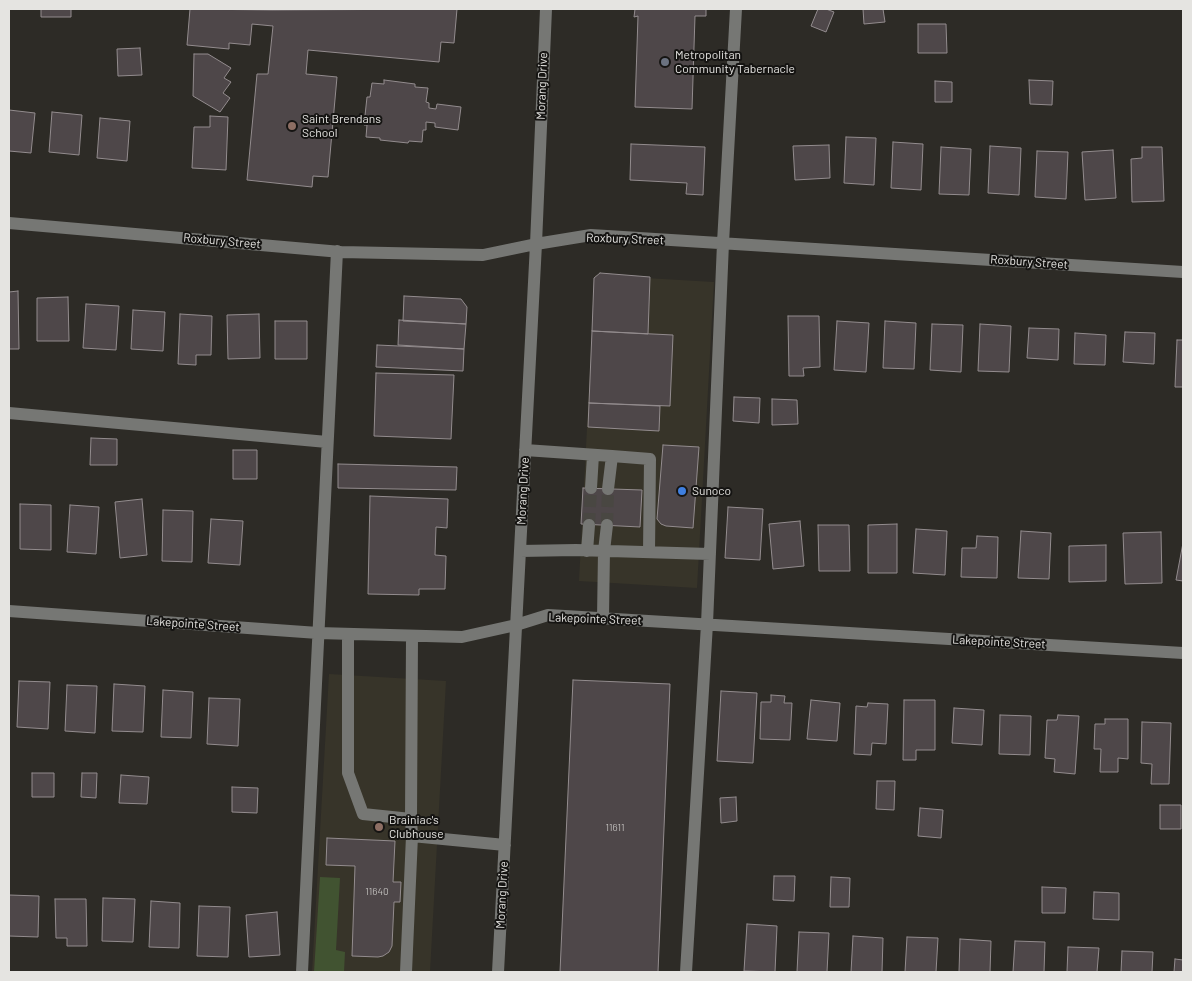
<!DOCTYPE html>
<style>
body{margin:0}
#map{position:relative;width:1192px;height:981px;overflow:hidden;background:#2d2b26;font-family:Barlow,sans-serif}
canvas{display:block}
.frame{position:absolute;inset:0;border:10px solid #e5e4e1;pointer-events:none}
</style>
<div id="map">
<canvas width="1192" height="981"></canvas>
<div class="frame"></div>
</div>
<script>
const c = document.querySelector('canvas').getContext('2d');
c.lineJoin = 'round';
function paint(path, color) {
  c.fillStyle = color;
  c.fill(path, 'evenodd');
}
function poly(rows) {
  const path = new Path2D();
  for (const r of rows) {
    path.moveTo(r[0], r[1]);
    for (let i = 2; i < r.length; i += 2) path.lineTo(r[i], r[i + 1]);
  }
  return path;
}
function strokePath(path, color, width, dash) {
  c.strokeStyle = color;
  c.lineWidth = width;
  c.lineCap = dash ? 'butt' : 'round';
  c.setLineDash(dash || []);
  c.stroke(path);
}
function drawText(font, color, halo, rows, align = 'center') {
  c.font = font + ' Barlow,sans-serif';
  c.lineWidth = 4;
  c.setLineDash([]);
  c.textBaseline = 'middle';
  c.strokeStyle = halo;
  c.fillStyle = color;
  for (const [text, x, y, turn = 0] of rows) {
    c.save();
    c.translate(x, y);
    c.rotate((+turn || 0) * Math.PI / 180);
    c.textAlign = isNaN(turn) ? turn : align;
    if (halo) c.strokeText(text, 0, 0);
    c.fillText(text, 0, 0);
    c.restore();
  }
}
paint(poly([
 [595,275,714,282,697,588,579,581],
 [329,674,446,681,430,972,312,972]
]), '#373429');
paint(poly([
 [320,877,340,878,336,950,345,952,344,972,314,972]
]), '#415331');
const building = poly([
 [41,9,71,9,71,17,41,17,41,9],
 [190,9,272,10,457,9,454,43,441,42,439,62,308,50,306,74,337,77,328,177,313,176,312,187,247,180,257,74,268,74,273,26,252,24,250,45,229,43,229,49,187,45,190,9],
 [635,9,706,9,706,16,695,16,692,109,635,107,638,16,634,17,635,9],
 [818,9,826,9,834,12,826,32,811,26,818,9],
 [863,9,883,9,885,22,864,24,863,9],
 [918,24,946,24,947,53,918,53,918,24],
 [140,48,142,75,118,76,117,49,140,48],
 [194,54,208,54,231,68,224,78,231,82,223,93,230,98,220,112,193,96,194,54],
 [384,80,415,84,415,87,428,88,426,102,429,103,429,108,436,109,437,104,461,107,458,130,435,127,435,123,426,122,426,130,423,130,422,142,409,141,408,143,380,140,380,138,366,137,367,125,364,125,367,97,370,97,372,83,384,84,384,80],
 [1029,80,1053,81,1052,105,1030,104,1029,80],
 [935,81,952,82,952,102,935,102,935,81],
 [9,110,35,113,31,153,9,151,9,110],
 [52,112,82,115,79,155,49,152,52,112],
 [210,116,228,117,226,170,192,168,194,127,210,127,210,116],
 [100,118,130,121,127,161,97,158,100,118],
 [846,137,876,138,874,185,844,183,846,137],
 [893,142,923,144,921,190,891,188,893,142],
 [631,144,705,147,703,195,686,194,687,183,630,180,631,144],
 [829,145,830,178,795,180,793,146,829,145],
 [990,146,1021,148,1019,195,988,193,990,146],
 [941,147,971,149,969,195,939,194,941,147],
 [1142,147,1162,147,1164,201,1132,202,1131,159,1142,158,1142,147],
 [1113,150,1116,198,1085,200,1082,152,1113,150],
 [1037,151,1068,152,1066,199,1035,197,1037,151],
 [600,273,650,277,648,334,592,331,594,278,600,273],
 [18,291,19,349,9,349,9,292,18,291],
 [404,296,461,299,467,307,466,324,403,321,404,296],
 [68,297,69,341,37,341,37,298,68,297],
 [86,304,119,306,116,350,83,348,86,304],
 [133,310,165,312,163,351,131,349,133,310],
 [180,314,212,316,211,355,196,355,196,365,178,364,180,314],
 [259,314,260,358,228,359,227,315,259,314],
 [788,316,819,316,820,367,803,368,804,376,789,376,788,316],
 [399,320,466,324,464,349,398,345,399,320],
 [275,321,307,321,307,359,275,359,275,321],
 [837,321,869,323,866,372,834,370,837,321],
 [885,321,916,323,914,369,883,368,885,321],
 [932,324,963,325,961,372,930,370,932,324],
 [980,324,1011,326,1009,372,978,371,980,324],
 [1029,328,1059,329,1058,360,1027,358,1029,328],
 [592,331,673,335,670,406,589,403,592,331],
 [1125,332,1155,333,1154,364,1123,362,1125,332],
 [1075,333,1106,335,1105,365,1074,364,1075,333],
 [1177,340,1183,340,1183,387,1175,387,1177,340],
 [377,345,464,349,463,371,376,367,377,345],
 [376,373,454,375,451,439,374,436,376,373],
 [734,397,760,398,759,423,733,421,734,397],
 [772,399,797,400,798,424,772,425,772,399],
 [589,403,660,406,659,431,588,427,589,403],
 [91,438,117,439,117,465,90,465,91,438],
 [663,445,699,447,693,528,666,526,661,524,657,519,663,445],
 [233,450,257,450,257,479,233,479,233,450],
 [338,464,457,467,456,490,338,488,338,464],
 [583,488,642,490,640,527,581,524,583,488],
 [370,496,448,499,447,528,436,527,435,555,446,556,445,589,419,589,419,595,368,594,370,496],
 [142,499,147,555,120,558,115,502,142,499],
 [20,504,51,505,51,550,20,549,20,504],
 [70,505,99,507,96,554,67,552,70,505],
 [728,507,763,509,760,560,725,558,728,507],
 [163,510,193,511,192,562,162,561,163,510],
 [211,519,243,521,240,565,208,563,211,519],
 [800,521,804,566,773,569,769,524,800,521],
 [897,524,897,573,868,573,868,525,897,524],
 [818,525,849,525,850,571,819,571,818,525],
 [916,529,947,531,945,575,913,573,916,529],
 [1021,531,1051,533,1049,579,1018,578,1021,531],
 [1161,532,1162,583,1125,584,1123,533,1161,532],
 [977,536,998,537,997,578,961,577,962,548,976,548,977,536],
 [1183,543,1183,581,1176,580,1183,543],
 [1106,545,1106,581,1069,582,1069,546,1106,545],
 [573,680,670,684,658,972,560,972,573,680],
 [19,681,50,682,48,729,17,727,19,681],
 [114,684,145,686,143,732,112,731,114,684],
 [67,685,97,686,95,733,65,731,67,685],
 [163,690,193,692,191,738,161,737,163,690],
 [721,691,757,693,753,763,717,761,721,691],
 [771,695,785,696,784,703,792,703,790,740,760,739,761,702,771,702,771,695],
 [209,698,240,699,238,746,207,744,209,698],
 [811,700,840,703,837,741,807,739,811,700],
 [904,700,935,700,935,750,916,750,916,760,903,760,904,700],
 [868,703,888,704,886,744,872,743,871,755,854,754,856,706,867,707,868,703],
 [954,708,984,710,982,745,952,743,954,708],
 [1000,715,1031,716,1030,755,999,754,1000,715],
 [1058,715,1079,716,1075,774,1054,772,1055,759,1045,758,1047,720,1057,720,1058,715],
 [1105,719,1128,719,1128,759,1118,758,1118,772,1100,772,1101,749,1094,749,1095,724,1105,724,1105,719],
 [1142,722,1171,723,1169,784,1151,784,1152,764,1141,763,1142,722],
 [32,773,54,773,54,797,32,797,32,773],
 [82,773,97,773,96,798,81,797,82,773],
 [121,775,149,777,147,804,119,803,121,775],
 [877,781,895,781,894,810,876,809,877,781],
 [232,787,258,788,257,813,232,812,232,787],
 [736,797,737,821,721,823,720,798,736,797],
 [1160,805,1181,805,1181,829,1160,829,1160,805],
 [920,808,943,810,941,838,918,836,920,808],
 [327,838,395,841,393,882,401,882,400,902,394,902,392,946,389,952,383,956,378,957,352,956,355,866,326,865,327,838],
 [774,876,795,876,794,901,773,900,774,876],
 [831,877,850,878,849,907,830,907,831,877],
 [1042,887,1066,888,1065,913,1042,913,1042,887],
 [1094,892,1119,893,1119,920,1093,919,1094,892],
 [9,895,39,896,38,937,9,936,9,895],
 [103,898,135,899,133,942,102,941,103,898],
 [55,899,86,899,87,946,67,946,67,938,56,938,55,899],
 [151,901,180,903,179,948,149,947,151,901],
 [199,906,230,907,228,957,197,956,199,906],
 [277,912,280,955,249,957,246,915,277,912],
 [747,924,777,926,775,972,744,971,747,924],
 [799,932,829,933,827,972,797,972,799,932],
 [853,936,883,938,882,972,851,972,853,936],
 [907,937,938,938,936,972,905,972,907,937],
 [960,939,991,941,990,972,959,972,960,939],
 [1015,941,1045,942,1044,972,1013,972,1015,941],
 [1068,947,1099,948,1097,972,1067,972,1068,947],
 [1122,951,1153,952,1152,972,1121,972,1122,951],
 [1175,959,1183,960,1183,972,1174,972,1175,959]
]);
paint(building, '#4e4749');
strokePath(building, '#938c8e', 1);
strokePath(poly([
 [589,525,591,488],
 [607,525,608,489]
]), '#494742', 12, [12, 6]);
strokePath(poly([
 [9,223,341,252,483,255,536,244,591,235,1183,272],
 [9,413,327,442],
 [525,450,612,456,608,489],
 [612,456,650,459,649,552],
 [591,488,593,455],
 [520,551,576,550,710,554],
 [587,551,589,525],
 [9,611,318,633,462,637,516,625,548,615,1183,653],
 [603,618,604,551,607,525],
 [348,634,348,773,363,814,411,819,412,836,406,972],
 [411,819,412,636],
 [412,836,505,845],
 [302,972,337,251],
 [498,972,536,244,546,9],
 [686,972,707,624,723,243,736,9]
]), '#767774', 12);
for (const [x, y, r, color] of [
 [665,62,5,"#6b7280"],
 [292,126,5,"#8d6e63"],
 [682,491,5,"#3f7fe0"],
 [379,827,5,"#8d6e63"]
]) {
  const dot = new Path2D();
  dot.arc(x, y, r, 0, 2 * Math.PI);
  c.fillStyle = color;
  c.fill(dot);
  strokePath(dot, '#151412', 2);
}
drawText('10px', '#bfbdbb', null, [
 ["11611",615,828],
 ["11640",377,892]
]);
drawText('12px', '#e5e4e1', '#151412', [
 ["Metropolitan",675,55],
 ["Community Tabernacle",675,69],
 ["Saint Brendans",302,119],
 ["School",302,133],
 ["Sunoco",692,491],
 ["Brainiac's",389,820],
 ["Clubhouse",389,834]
], 'left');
drawText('12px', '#e5e4e1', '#151412', [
 ["Morang Drive",542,86,-88],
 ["Roxbury Street",625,239,2],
 ["Roxbury Street",222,241,5],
 ["Roxbury Street",1029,262,4],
 ["Morang Drive",523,491,-87],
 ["Lakepointe Street",595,619,2],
 ["Lakepointe Street",193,624,4],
 ["Lakepointe Street",999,642,3],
 ["Morang Drive",502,895,-87]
]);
</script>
